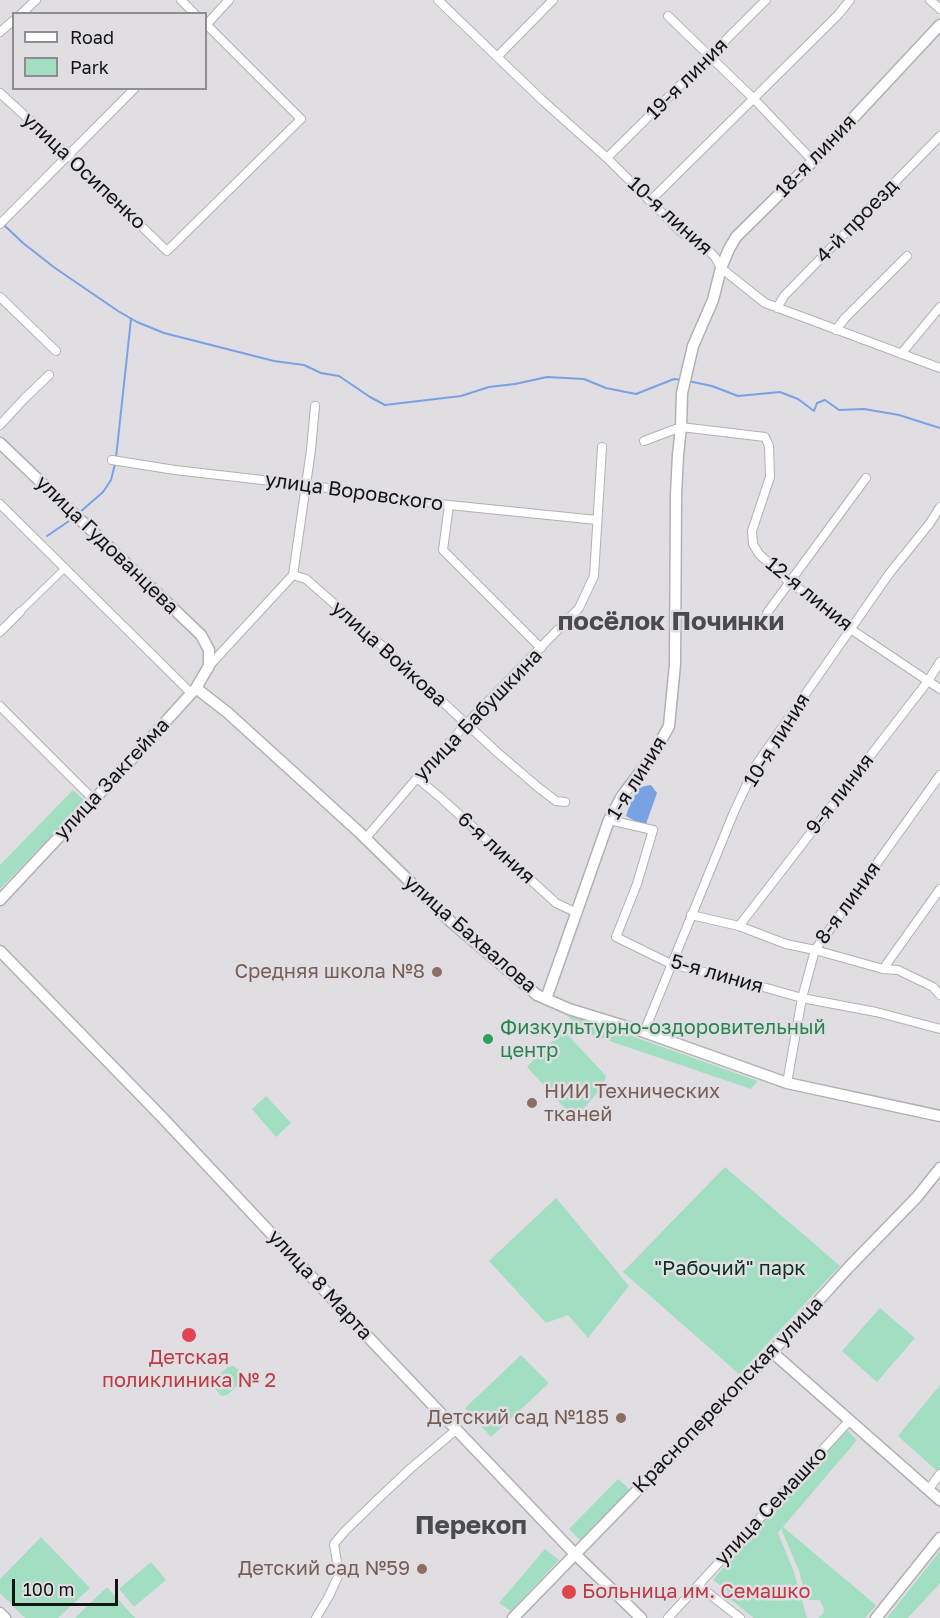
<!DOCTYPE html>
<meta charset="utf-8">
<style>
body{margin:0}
#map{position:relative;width:940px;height:1618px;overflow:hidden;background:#e0dee2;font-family:"Golos Text",sans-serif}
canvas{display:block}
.legend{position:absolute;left:12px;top:12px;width:195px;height:78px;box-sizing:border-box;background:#e0dee2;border:2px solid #8e8d90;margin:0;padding:8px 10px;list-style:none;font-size:18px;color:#141415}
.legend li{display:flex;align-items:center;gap:12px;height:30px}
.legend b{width:30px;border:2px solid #8e8d90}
.scale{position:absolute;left:12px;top:1579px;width:106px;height:27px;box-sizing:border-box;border:3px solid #141415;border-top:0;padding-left:8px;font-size:18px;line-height:21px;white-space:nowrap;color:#141415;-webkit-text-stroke:4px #e0dee2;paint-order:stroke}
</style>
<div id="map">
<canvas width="940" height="1618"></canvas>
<ul class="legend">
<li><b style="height:8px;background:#fff"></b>Road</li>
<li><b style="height:16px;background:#a2dec1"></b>Park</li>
</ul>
<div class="scale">100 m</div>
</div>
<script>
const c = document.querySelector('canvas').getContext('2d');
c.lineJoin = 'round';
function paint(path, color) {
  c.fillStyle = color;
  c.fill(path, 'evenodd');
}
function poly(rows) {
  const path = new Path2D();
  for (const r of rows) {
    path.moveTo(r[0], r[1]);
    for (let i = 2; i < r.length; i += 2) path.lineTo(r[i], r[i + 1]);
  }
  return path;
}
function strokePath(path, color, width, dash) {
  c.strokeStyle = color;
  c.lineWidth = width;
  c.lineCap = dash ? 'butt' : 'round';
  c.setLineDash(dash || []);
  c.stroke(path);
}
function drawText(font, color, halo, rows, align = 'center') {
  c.font = font + ' "Golos Text",sans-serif';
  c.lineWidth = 5;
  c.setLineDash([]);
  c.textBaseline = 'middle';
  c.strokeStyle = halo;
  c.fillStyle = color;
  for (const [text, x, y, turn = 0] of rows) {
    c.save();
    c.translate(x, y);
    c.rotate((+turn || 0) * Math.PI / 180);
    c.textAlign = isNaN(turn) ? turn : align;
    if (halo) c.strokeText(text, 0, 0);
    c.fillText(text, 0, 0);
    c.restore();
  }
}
paint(poly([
 [73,790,85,801,0,889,0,865],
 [564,1012,758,1081,751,1089,583,1032],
 [563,1030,606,1076,603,1086,575,1119,527,1067],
 [266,1096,291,1123,276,1137,252,1109],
 [725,1167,840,1266,739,1374,623,1272],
 [556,1198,629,1286,588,1338,568,1315,546,1323,489,1261],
 [880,1308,915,1338,877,1382,842,1351],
 [521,1355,549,1383,491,1437,465,1408],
 [234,1366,243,1375,243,1381,227,1395,221,1396,213,1386,213,1380,228,1367],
 [940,1385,940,1468,937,1471,898,1436],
 [844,1427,857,1440,783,1527,876,1605,865,1618,818,1618,823,1614,824,1609,822,1605,820,1600,809,1600,806,1596,799,1571,782,1531,782,1528,778,1533,794,1572,807,1618,754,1618,725,1595,728,1591,713,1580],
 [618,1479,630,1490,580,1540,569,1529],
 [41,1537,90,1588,58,1618,25,1618,0,1593,0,1579],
 [545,1549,559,1560,511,1611,499,1603],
 [940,1551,940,1583,908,1618,887,1618],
 [151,1562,166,1580,134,1607,119,1589],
 [107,1587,135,1618,75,1618]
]), '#a2dec1');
paint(poly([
 [651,785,657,793,646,824,635,821,626,816,630,804,640,787]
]), '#78a2e3');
strokePath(poly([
 [4,225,23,243,55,268,118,311,137,322,164,333,274,361,304,365,321,373,339,376,370,397,385,405,461,396,489,387,515,384,547,377,584,379,606,388,636,394,674,379,683,380],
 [688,381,712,386,738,396,780,392,798,399,814,411,817,403,825,400,839,410,864,409,899,415,940,428],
 [116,458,131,319],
 [79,513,103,492,111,480,115,464],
 [47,536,72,519]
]), '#78a2e3', 2);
const pedestrian = poly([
 [20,612,65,568]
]);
const minor = poly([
 [181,0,195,14],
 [438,0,542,100,607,158,681,232,703,245,715,257,721,268,765,303,940,368],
 [930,0,940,9],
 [21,14,36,0],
 [668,16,753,98,813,161],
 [206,25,229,0],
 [0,32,14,20],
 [498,56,553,0],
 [0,93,69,156,167,251,301,119,206,24],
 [607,158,766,0],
 [650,201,838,15,850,0],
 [0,224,135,88],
 [0,297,56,351],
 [777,308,784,296,940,136],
 [836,330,845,318,907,256],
 [901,354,940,307],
 [0,425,25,398,49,375],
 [644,441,681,427,765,437,769,446,770,477,752,531,753,544,759,554,788,581,838,617,852,630,940,689],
 [112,460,175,470,306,485,449,505,597,520],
 [0,504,191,693],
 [449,505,443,550,541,648],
 [293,575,306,579,380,644,498,753,539,788,556,801,565,802],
 [767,613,866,478],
 [0,632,20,612],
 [209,666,293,575,311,450,315,406],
 [0,706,94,800],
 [417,778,442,799,556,903,577,913],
 [609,820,653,830,637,884,616,937,671,964,749,983,802,998,876,1012,940,1029],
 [365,839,417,778,467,723,579,608,594,576,602,447],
 [691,915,739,926,786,944,815,950,883,969,898,970,933,987,940,995],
 [739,926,928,681,940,662],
 [883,969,940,889],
 [644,1032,734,812,756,765,889,574,930,523,940,507],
 [787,1083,802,998,815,950,940,775],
 [928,1490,940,1474],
 [698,1585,740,1618],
 [316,1618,329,1596,339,1574,334,1544,345,1531,378,1499,411,1468,457,1429],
 [668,1618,849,1421]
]);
const tertiary = poly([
 [0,443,201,635,209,650,209,666,196,688,130,761,0,900],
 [196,688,228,713,359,832,450,921,537,995,569,1009,644,1032,787,1083,940,1116],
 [0,951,159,1114,388,1358,575,1554,641,1618],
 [546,999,609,820,622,796,653,755,669,726,675,664,676,495,678,455,681,427,682,393,693,346,713,300,721,268,729,249,736,237,813,161,940,25],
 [772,1352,940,1500],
 [0,1613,5,1618],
 [513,1618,772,1352,849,1267,917,1197,940,1168],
 [876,1618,940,1538]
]);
strokePath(pedestrian, '#b1b0b3', 8);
strokePath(minor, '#b1b0b3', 10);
strokePath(tertiary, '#b1b0b3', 13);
strokePath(pedestrian, '#fff', 6);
strokePath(minor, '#fff', 8);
strokePath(tertiary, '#fff', 10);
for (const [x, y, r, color] of [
 [437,972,6,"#8d6e63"],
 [488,1039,6,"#2e9e5b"],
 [532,1103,6,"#8d6e63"],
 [189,1335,8,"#e0444e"],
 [621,1418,6,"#8d6e63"],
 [422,1569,6,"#8d6e63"],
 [569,1592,8,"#e0444e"]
]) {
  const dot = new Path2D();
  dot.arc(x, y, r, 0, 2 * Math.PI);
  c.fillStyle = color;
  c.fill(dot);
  strokePath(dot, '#e0dee2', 2);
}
drawText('20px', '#141415', '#e0dee2', [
 ["19-я линия",687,79,-45],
 ["18-я линия",816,156,-46],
 ["улица Осипенко",84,171,43],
 ["10-я линия",670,216,42],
 ["4-й проезд",857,221,-46],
 ["улица Воровского",354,492,8],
 ["улица Гудованцева",107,545,44],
 ["12-я линия",809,594,39],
 ["улица Войкова",389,654,42],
 ["улица Бабушкина",478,715,-46],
 ["10-я линия",777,740,-58],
 ["1-я линия",637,778,-58],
 ["улица Закгейма",112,779,-47],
 ["9-я линия",840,794,-52],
 ["6-я линия",496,848,42],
 ["8-я линия",848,903,-54],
 ["улица Бахвалова",470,934,41],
 ["5-я линия",717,974,16],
 ["улица 8 Марта",320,1285,47],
 ["Красноперекопская улица",728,1395,-46],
 ["улица Семашко",771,1506,-47]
]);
drawText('20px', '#785e54', '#e0dee2', [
 ["Средняя школа №8",425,972],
 ["НИИ Технических",544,1092,"left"],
 ["тканей",544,1115,"left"],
 ["Детский сад №185",609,1418],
 ["Детский сад №59",410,1569]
], 'right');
drawText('20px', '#27864d', '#e0dee2', [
 ["Физкультурно-оздоровительный",500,1028],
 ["центр",500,1051]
], 'left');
drawText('20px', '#083323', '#e0dee2', [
 ["\"Рабочий\" парк",730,1269]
]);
drawText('20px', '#be3a42', '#e0dee2', [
 ["Детская",189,1358],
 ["поликлиника № 2",189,1381],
 ["Больница им. Семашко",582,1592,"left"]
]);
drawText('bold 26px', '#4b4a4d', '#e0dee2', [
 ["посёлок Починки",671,622],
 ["Перекоп",471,1526]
]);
</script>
